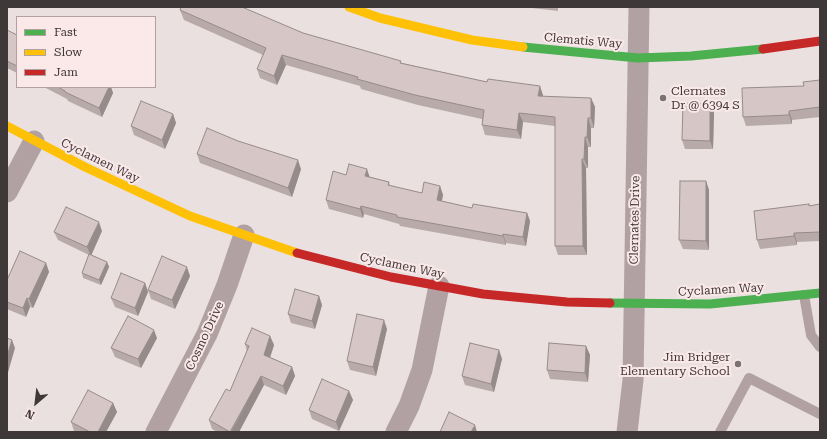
<!DOCTYPE html>
<style>
body{margin:0}
#map{position:relative;width:827px;height:439px;overflow:hidden;background:#eae0e0;font-family:"Roboto Serif",serif}
canvas{display:block}
.frame{position:absolute;inset:0;border:8px solid #3f3838;pointer-events:none}
.legend{position:absolute;left:16px;top:16px;width:140px;height:72px;box-sizing:border-box;background:#fbe9e9;border:1px solid #b0a2a2;margin:0;padding:5px 7px;list-style:none;font-size:12px;color:#3f3838}
.legend li{display:flex;align-items:center;gap:8px;height:20px}
.legend b{width:20px;border:1px solid #b0a2a2}
.north{position:absolute;left:16px;top:383px;width:40px;height:40px;-webkit-text-stroke:3px #fbe9e9;paint-order:stroke;rotate:208deg;font-size:11px;font-weight:700;line-height:16px;text-align:center;color:#3f3838}
.north::after{content:'';display:block;margin:auto;width:14px;height:18px;background:#3f3838;clip-path:polygon(50% 0,100% 100%,50% 72%,0 100%)}
</style>
<div id="map">
<canvas width="827" height="439"></canvas>
<div class="frame"></div>
<ul class="legend">
<li><b style="height:5px;background:#4caf50"></b>Fast</li>
<li><b style="height:5px;background:#ffc107"></b>Slow</li>
<li><b style="height:5px;background:#c62828"></b>Jam</li>
</ul>
<div class="north">N</div>
</div>
<script>
const c = document.querySelector('canvas').getContext('2d');
c.lineJoin = 'round';
function poly(rows) {
  const path = new Path2D();
  for (const r of rows) {
    path.moveTo(r[0], r[1]);
    for (let i = 2; i < r.length; i += 2) path.lineTo(r[i], r[i + 1]);
  }
  return path;
}
function strokePath(path, color, width, dash) {
  c.strokeStyle = color;
  c.lineWidth = width;
  c.lineCap = dash ? 'butt' : 'round';
  c.setLineDash(dash || []);
  c.stroke(path);
}
function paint(path, color) {
  c.fillStyle = color;
  c.fill(path, 'evenodd');
}
function drawText(font, color, halo, rows, align = 'center') {
  c.font = font + ' "Roboto Serif",serif';
  c.lineWidth = 4;
  c.setLineDash([]);
  c.textBaseline = 'middle';
  c.strokeStyle = halo;
  c.fillStyle = color;
  for (const [text, x, y, turn = 0] of rows) {
    c.save();
    c.translate(x, y);
    c.rotate((+turn || 0) * Math.PI / 180);
    c.textAlign = isNaN(turn) ? turn : align;
    if (halo) c.strokeText(text, 0, 0);
    c.fillText(text, 0, 0);
    c.restore();
  }
}
strokePath(poly([
 [804,295,811,335,820,347],
 [720,432,749,378,820,414]
]), '#b1a1a2', 10);
strokePath(poly([
 [7,192,34,141],
 [156,432,207,334,227,285,244,235],
 [396,432,409,406,422,370,439,286],
 [627,432,633,380,639,7]
]), '#b1a1a2', 21);
strokePath(poly([
 [523,47,638,58,691,56,763,49],
 [610,303,710,304,820,293]
]), '#4caf50', 9);
strokePath(poly([
 [349,7,380,18,472,40,523,47],
 [7,126,85,167,190,216,297,253]
]), '#ffc107', 9);
strokePath(poly([
 [763,49,820,41],
 [297,253,391,277,483,294,567,302,610,303]
]), '#c62828', 9);
paint(poly([
 [523,7,558,7,558,11],
 [180,10,303,33,402,63,543,95,543,97,591,98,595,107,594,128,591,128,591,147,588,147,588,168,586,168,587,255,558,255,555,246,555,126,523,122,521,139,485,135,482,125,482,119,418,105,361,89,360,86,286,65,277,85,260,78,257,69,263,55,184,20],
 [7,30,17,35,17,73,7,68],
 [820,80,820,117,792,120,792,124,746,126,743,117,804,86],
 [44,87,111,87,113,93,102,117,68,101,67,99],
 [710,104,714,113,713,149,685,149,682,140],
 [173,114,176,123,165,149,134,135,131,126],
 [238,141,301,169,292,197,200,163,197,154],
 [346,175,370,177,389,182,390,186,422,193,440,186,443,195,442,201,472,208,527,213,530,221,526,246,506,243,506,245,400,226,399,224,364,214,363,218,329,209,326,200],
 [706,181,709,190,709,250,683,249,679,240],
 [809,204,809,206,820,204,820,241,797,242,797,245,760,249,757,240],
 [102,231,91,255,107,262,109,267,101,285,83,278,82,273,89,255,58,240,54,232],
 [46,263,49,272,33,308,30,307,26,317,7,309,7,280],
 [190,276,175,309,151,299,148,290],
 [145,283,148,292,138,316,115,307,111,298],
 [319,296,322,305,315,329,291,323,288,314],
 [387,329,376,376,350,370,347,361],
 [270,336,274,345,270,357,292,367,295,376,286,395,264,385,239,432,217,432,212,429,209,420,230,391,247,351,245,344],
 [157,338,141,368,115,357,111,348],
 [586,346,590,355,588,382,550,379,547,370],
 [499,350,502,359,494,392,465,385,462,376],
 [349,391,353,400,339,431,312,419,309,410],
 [113,403,117,412,106,432,77,432,74,431,71,422]
]), '#b9aaaa');
paint(poly([
 [282,55,286,65,277,85,274,76],
 [540,86,543,95,542,106,538,96],
 [109,87,111,87,113,93,102,117,99,108],
 [591,98,595,107,594,128,591,118],
 [710,104,714,113,713,149,710,141],
 [789,111,792,120,792,124,789,115],
 [519,113,523,122,521,139,517,130],
 [173,114,176,123,165,149,162,140],
 [588,118,591,128,591,147,587,137],
 [585,137,588,147,588,168,584,159],
 [582,159,586,168,587,255,583,246],
 [298,160,301,169,292,197,288,188],
 [367,169,370,178,365,176],
 [706,181,709,190,709,250,706,241],
 [440,186,443,195,440,209,437,200],
 [361,206,364,214,363,218,360,209],
 [527,213,530,221,526,246,523,237],
 [99,222,102,231,91,256,87,247],
 [794,233,797,242,797,245,794,236],
 [503,234,506,243,506,245,503,236],
 [107,262,109,267,101,285,99,280],
 [46,263,49,272,33,308,29,299],
 [187,267,190,276,175,309,172,300],
 [145,283,148,292,138,316,135,308],
 [319,296,322,305,315,329,312,321],
 [27,298,30,307,26,317,23,308],
 [384,320,387,329,376,376,373,367],
 [154,330,157,338,141,368,138,359],
 [270,336,274,345,268,364,264,355],
 [12,340,15,348,7,376,7,356],
 [586,346,590,355,588,382,585,373],
 [499,350,502,359,494,392,491,384],
 [292,367,295,376,286,395,283,386],
 [261,376,264,385,239,432,231,432],
 [349,391,353,400,339,431,336,422],
 [113,403,117,412,106,432,98,432],
 [475,425,477,432,471,432]
]), '#968b8b');
const building = poly([
 [181,7,242,7,303,33,401,61,400,63,487,82,488,79,540,86,538,96,591,98,591,118,588,118,587,137,585,137,584,159,582,159,583,246,555,246,555,117,519,113,517,130,482,125,484,110,415,95,357,79,358,77,282,55,274,76,257,69,266,48,180,10,181,7],
 [7,30,17,35,17,66,7,61,7,30],
 [820,80,820,107,789,111,789,115,743,117,742,88,804,86,803,82,820,80],
 [58,87,109,87,99,108,65,92,65,91,58,87],
 [141,101,173,114,162,140,131,126,141,101],
 [683,103,710,104,710,141,682,140,683,103],
 [207,128,238,141,298,160,288,188,197,154,207,128],
 [349,164,367,169,365,176,389,182,388,185,422,193,424,182,440,186,437,200,472,208,473,204,527,213,523,237,503,234,503,236,397,217,397,215,361,206,360,209,326,200,333,171,346,175,349,164],
 [680,181,706,181,706,241,679,240,680,181],
 [809,204,809,206,820,204,820,232,794,233,794,236,757,240,754,211,809,204],
 [66,207,99,222,87,247,54,232,66,207],
 [20,251,46,263,29,299,27,298,23,308,7,302,7,280,20,251],
 [89,254,107,262,99,280,82,273,89,254],
 [162,256,187,267,172,300,148,290,162,256],
 [121,273,145,283,135,308,111,298,121,273],
 [295,289,319,296,312,321,288,314,295,289],
 [357,314,384,320,373,367,347,361,357,314],
 [128,316,154,330,138,359,111,348,128,316],
 [252,328,270,336,264,355,292,367,283,386,261,376,230,432,209,420,226,389,230,391,249,346,245,344,252,328],
 [7,338,12,340,7,356,7,338],
 [470,343,499,350,491,384,462,376,470,343],
 [549,343,586,346,585,373,547,370,549,343],
 [322,379,349,391,336,422,309,410,322,379],
 [88,390,113,403,98,432,90,432,71,422,88,390],
 [449,412,475,425,471,432,440,432,449,412]
]);
paint(building, '#d7c6c6');
strokePath(building, '#968b8b', 1);
for (const [x, y, r, color] of [
 [663,98,4,"#7b7373"],
 [738,364,4,"#7b7373"]
]) {
  const dot = new Path2D();
  dot.arc(x, y, r, 0, 2 * Math.PI);
  c.fillStyle = color;
  c.fill(dot);
  strokePath(dot, '#fbe9e9', 1.5);
}
drawText('12px', '#3f3838', '#fbe9e9', [
 ["Clematis Way",583,41,5],
 ["Cyclamen Way",100,161,26],
 ["Clernates Drive",635,220,-89],
 ["Cyclamen Way",402,266,12],
 ["Cyclamen Way",721,290,-3],
 ["Cosmo Drive",205,336,-65]
]);
drawText('12px', '#3f3838', '#fbe9e9', [
 ["Clernates",671,91],
 ["Dr @ 6394 S",671,105],
 ["Jim Bridger",730,357,"right"],
 ["Elementary School",730,371,"right"]
], 'left');
</script>
